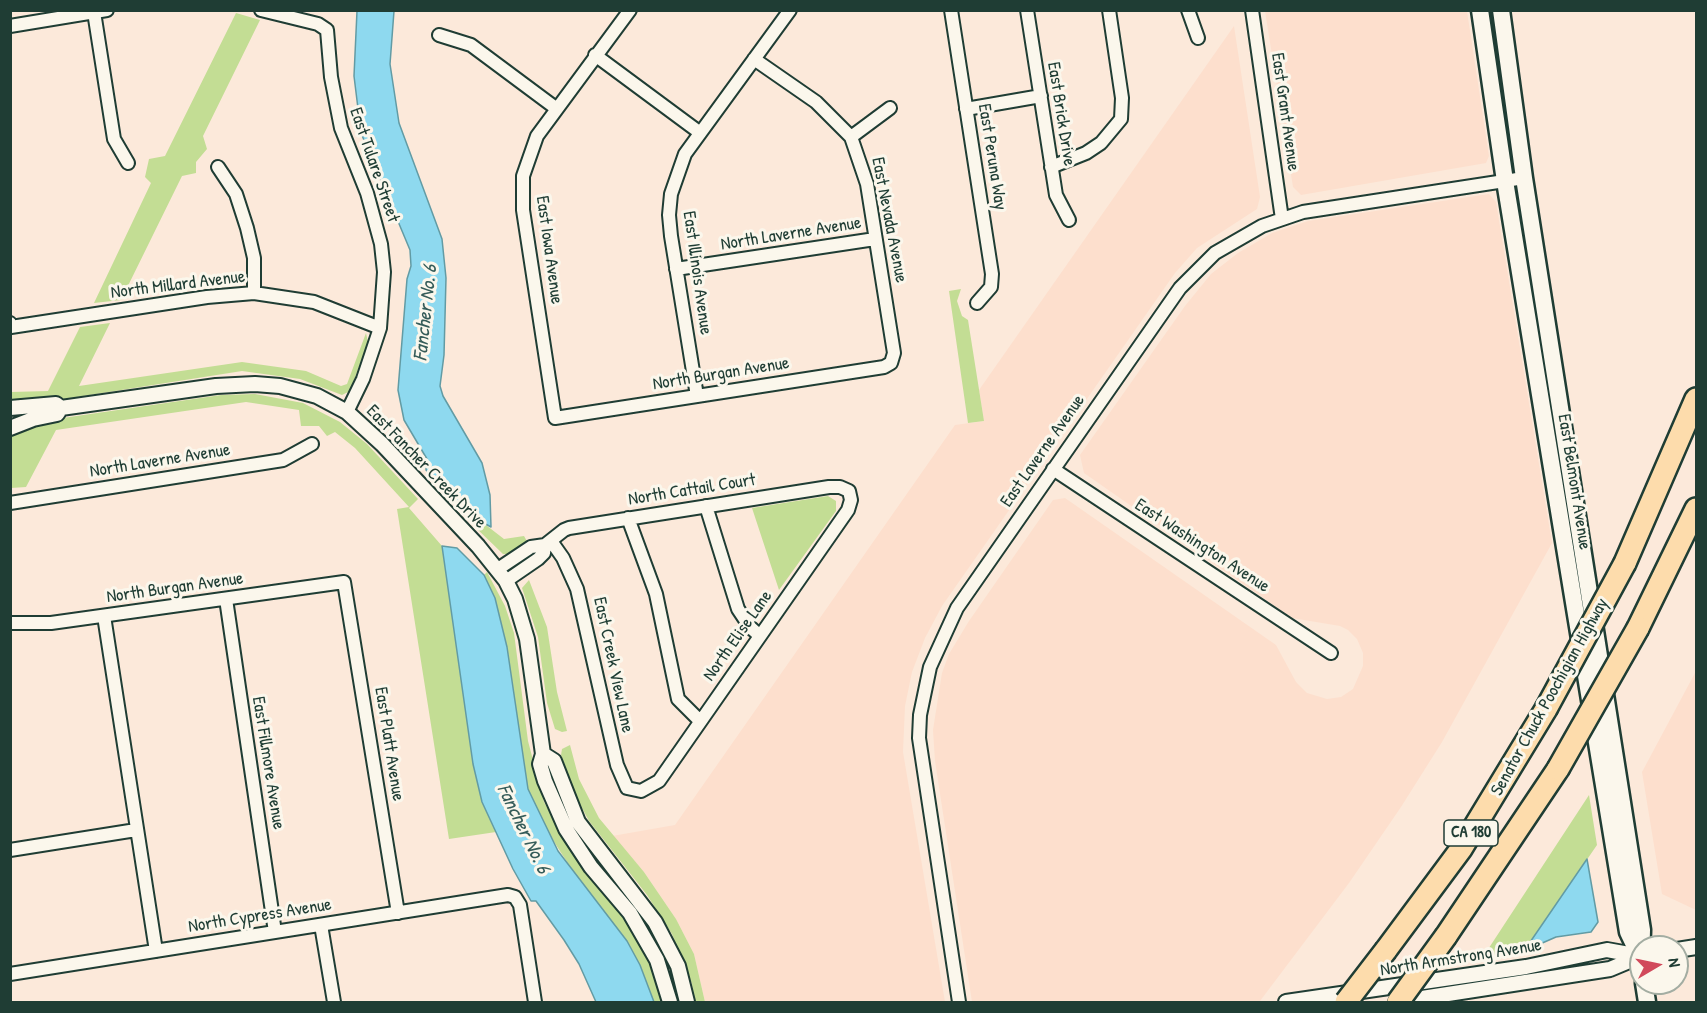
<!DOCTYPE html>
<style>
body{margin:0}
#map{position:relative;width:1707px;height:1013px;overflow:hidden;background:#fce9da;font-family:"Patrick Hand",sans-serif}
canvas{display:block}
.frame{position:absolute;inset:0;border:12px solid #1f3d34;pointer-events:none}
.north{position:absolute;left:1629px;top:935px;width:60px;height:60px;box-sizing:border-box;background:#fbf7ec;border:2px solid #a3ada2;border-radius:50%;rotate:81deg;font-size:16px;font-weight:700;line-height:24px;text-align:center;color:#1f3d34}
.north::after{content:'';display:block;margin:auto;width:21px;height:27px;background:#d1495b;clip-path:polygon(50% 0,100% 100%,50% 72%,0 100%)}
</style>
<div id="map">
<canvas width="1707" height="1013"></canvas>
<div class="frame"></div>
<div class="north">N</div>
</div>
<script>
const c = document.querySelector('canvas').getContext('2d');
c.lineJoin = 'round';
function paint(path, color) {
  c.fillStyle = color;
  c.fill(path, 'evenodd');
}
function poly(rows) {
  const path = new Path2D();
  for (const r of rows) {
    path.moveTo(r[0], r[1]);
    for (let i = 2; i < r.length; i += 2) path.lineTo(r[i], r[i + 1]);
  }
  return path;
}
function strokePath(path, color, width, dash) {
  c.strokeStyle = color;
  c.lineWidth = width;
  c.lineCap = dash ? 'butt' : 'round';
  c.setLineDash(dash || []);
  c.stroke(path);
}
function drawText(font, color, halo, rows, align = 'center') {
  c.font = font + ' "Patrick Hand",sans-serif';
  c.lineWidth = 6;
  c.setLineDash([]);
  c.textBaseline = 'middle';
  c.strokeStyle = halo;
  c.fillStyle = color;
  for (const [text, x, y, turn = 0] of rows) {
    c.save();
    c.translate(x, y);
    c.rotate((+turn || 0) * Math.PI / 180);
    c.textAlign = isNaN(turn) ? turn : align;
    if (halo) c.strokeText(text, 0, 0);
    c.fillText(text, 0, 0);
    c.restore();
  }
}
paint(poly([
 [1265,11,1467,11,1489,156,1486,163,1301,195,1293,187],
 [1234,26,1260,197,1257,209,1197,248,1175,273,942,606,925,638,912,672,905,706,903,752,945,1002,705,1002,694,954,676,919,644,872,612,836,675,825,955,425,984,421,979,390],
 [1489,194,1496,202,1552,543,1442,742,1401,807,1349,883,1260,1001,972,1002,935,761,933,730,942,673,949,654,969,621,1053,500,1065,498,1276,645,1296,682,1307,693,1327,699,1341,697,1353,689,1363,666,1363,653,1357,639,1348,630,1340,626,1292,618,1084,473,1080,455,1185,306,1211,274,1238,253,1272,233,1308,221],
 [1696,671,1696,910,1662,894,1642,772]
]), '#fddfcd');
paint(poly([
 [236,13,260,20,203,136,207,149,196,162,196,173,182,176,121,300,94,303,151,183,145,177,149,159,165,156],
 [961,289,957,301,962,316,968,320,984,421,968,423,949,291],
 [110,323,79,386,242,362,306,371,341,386,347,384,366,333,368,342,350,391,342,395,300,379,242,371,39,403,11,402,11,392,48,391,80,327],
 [255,394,303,403,340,422,367,444,418,499,409,508,442,546,473,764,482,802,496,832,449,839,397,509,409,507,355,448,335,432,327,436,319,426,301,426,299,410,246,402,56,430,26,487,11,488,10,434,49,420,221,395],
 [828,496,836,501,836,511,779,590,752,508],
 [482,522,504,539,524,536,528,543,509,554,503,554,475,527,474,523],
 [487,572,505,606,514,633,528,741,544,802,568,847,627,920,651,963,664,1002,654,1002,640,965,627,941,576,876,542,823,528,789,507,647,495,598,484,575],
 [529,580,547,627,557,692,567,731,562,732,555,729,547,703,538,637,522,588],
 [570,745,579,779,599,818,644,872,676,919,694,954,705,1002,693,1002,692,984,672,934,647,895,589,821,576,797,561,755,562,749],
 [1589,795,1597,845,1524,951,1483,957]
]), '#c3dd94');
const water = poly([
 [357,11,394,11,390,64,399,123,442,239,446,278,444,355,440,386,443,396,482,463,490,495,491,527,482,522,474,523,426,470,427,459,404,420,398,390,407,279,411,266,410,250,361,133,354,76,357,11],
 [442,546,457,548,484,575,495,598,507,647,528,789,558,851,627,941,640,965,654,1002,596,1002,579,964,564,940,536,901,531,901,513,869,482,802,473,764,442,546],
 [1587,859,1598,922,1591,932,1556,937,1524,951,1587,859]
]);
paint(water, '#8ed9ef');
strokePath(water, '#629ba4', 1.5);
const minor = poly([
 [261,10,318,24,327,30,331,77,341,128,367,193,381,244,384,272,380,328,363,379,347,412],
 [630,10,537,136,523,176,523,210,555,418,884,367,891,363,894,353,867,184,851,137,816,102,754,59],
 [951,10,992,274,991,287,977,303],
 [1027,10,1056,195,1069,220],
 [1188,10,1198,38],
 [1252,10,1282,219],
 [94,12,114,139,128,163],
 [10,26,107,10],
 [439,35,471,45,557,109],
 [595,55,699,132],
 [966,109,1041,96],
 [851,137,890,108],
 [218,167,236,194,247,228,254,258,254,293],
 [1051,167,1086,153,1101,143,1121,119,1122,98,1109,10],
 [676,269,875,239],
 [10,323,11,327,207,297,254,293,314,302,380,328],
 [697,396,671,236,669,215,671,194,685,154,790,10],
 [1053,469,1331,653],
 [10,503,283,460,312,444],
 [706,506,738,609,750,627,760,636],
 [628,518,656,594,678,699,700,721],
 [498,569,531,547,545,545,564,530,569,528,829,487,840,487,849,491,851,500,848,510,659,781,641,791,627,788,617,765,577,589,563,558,551,541],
 [506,581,538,559,544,553,545,545],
 [226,599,275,932],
 [104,616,156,951],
 [10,623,51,623,344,582,398,913],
 [10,850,136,830],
 [321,925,334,1002],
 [10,974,508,895,515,897,520,905,535,1002],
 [959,1002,919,738,920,715,930,667,957,608,1180,288,1215,253,1262,226,1303,212,1524,178]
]);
const tertiary = poly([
 [10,408,56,404,61,408,216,386,255,384,280,386,317,396,347,412,382,444,478,546,506,581,515,599,527,639,543,754],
 [10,428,33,419,57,414,61,408],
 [543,754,554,761,578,822,655,922,678,966,687,1002],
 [543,754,540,764,545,781,566,829,591,867,630,913,657,960,670,1002],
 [1677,950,1696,947],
 [1286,1002,1526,967,1607,950,1640,956],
 [1396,1002,1610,969,1641,956]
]);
const secondary = poly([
 [1480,10,1505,181,1628,932,1639,955],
 [1501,10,1524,178,1642,930,1641,964],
 [1644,983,1647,1002]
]);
const motorway = poly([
 [1625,563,1696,399],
 [1638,628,1696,509],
 [1446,936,1558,769],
 [1386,950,1461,849,1546,709]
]);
strokePath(minor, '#1f3d34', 16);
strokePath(tertiary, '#1f3d34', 18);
strokePath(secondary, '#1f3d34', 21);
strokePath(motorway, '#1f3d34', 26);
strokePath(minor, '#fbf7ec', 12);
strokePath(tertiary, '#fbf7ec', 14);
strokePath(secondary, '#fbf7ec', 16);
strokePath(motorway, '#fddcac', 21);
const motorwayBridge = poly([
 [1546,709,1625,563],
 [1558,769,1638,628],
 [1346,1002,1386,950],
 [1398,1002,1446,936]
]);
strokePath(motorwayBridge, '#1f3d34', 26, []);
strokePath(motorwayBridge, '#fddcac', 21);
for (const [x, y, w] of [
 [1471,833,54]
]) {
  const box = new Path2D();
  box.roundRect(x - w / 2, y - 13, w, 26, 4.5);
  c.fillStyle = '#fbf7ec';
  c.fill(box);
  strokePath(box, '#1f3d34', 1.5);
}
drawText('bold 16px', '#1f3d34', null, [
 ["CA 180",1471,833]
]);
drawText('18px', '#1f3d34', '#fbf7ec', [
 ["East Grant Avenue",1285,112,82],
 ["East Brick Drive",1061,114,81],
 ["East Peruna Way",992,157,81],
 ["East Tulare Street",374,165,71],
 ["East Nevada Avenue",889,220,79],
 ["North Laverne Avenue",791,234,-9],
 ["East Iowa Avenue",549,250,82],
 ["East Illinois Avenue",697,273,82],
 ["North Millard Avenue",178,285,-7],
 ["North Burgan Avenue",721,374,-9],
 ["East Laverne Avenue",1043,451,-55],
 ["North Laverne Avenue",160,461,-9],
 ["East Fancher Creek Drive",426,467,46],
 ["East Belmont Avenue",1574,482,81],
 ["North Cattail Court",692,490,-9],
 ["East Washington Avenue",1202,546,33],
 ["North Burgan Avenue",175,588,-8],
 ["North Elise Lane",738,636,-55],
 ["East Creek View Lane",613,665,78],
 ["Senator Chuck Poochigian Highway",1550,697,-61],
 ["East Platt Avenue",389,744,81],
 ["East Fillmore Avenue",268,763,81],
 ["North Cypress Avenue",260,916,-9],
 ["North Armstrong Avenue",1461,958,-9]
]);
drawText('italic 20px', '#355c59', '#fbf7ec', [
 ["Fancher No. 6",426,313,-84],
 ["Fancher No. 6",523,829,64]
]);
</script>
